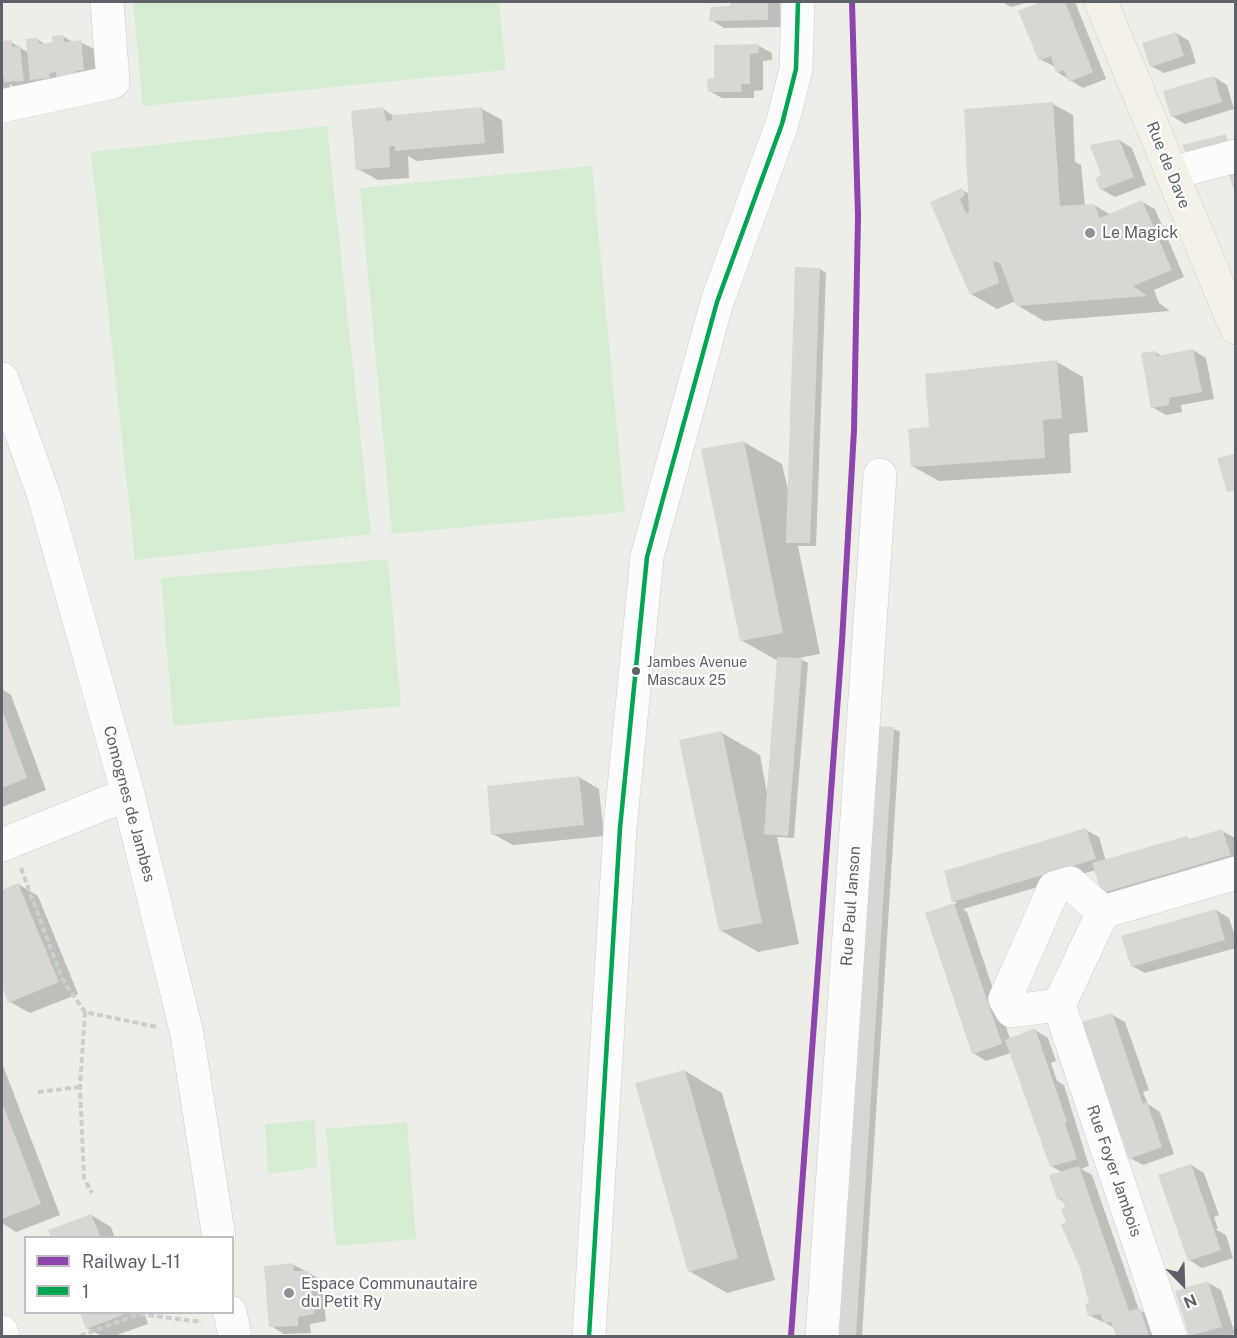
<!DOCTYPE html>
<style>
body{margin:0}
#map{position:relative;width:1237px;height:1338px;overflow:hidden;background:#eeeee9;font-family:"Public Sans",sans-serif}
canvas{display:block}
.frame{position:absolute;inset:0;border:3px solid #5e6268;pointer-events:none}
.legend{position:absolute;left:24px;top:1236px;width:210px;height:78px;box-sizing:border-box;background:#fff;border:2px solid #bfc0c3;margin:0;padding:8px 10px;list-style:none;font-size:18px;color:#5e6268}
.legend li{display:flex;align-items:center;gap:12px;height:30px}
.legend b{width:30px;border:2px solid #bfc0c3}
.north{position:absolute;left:1153px;top:1254px;width:60px;height:60px;-webkit-text-stroke:4px #fff;paint-order:stroke;rotate:157deg;font-size:16px;font-weight:700;line-height:24px;text-align:center;color:#5e6268}
.north::after{content:'';display:block;margin:auto;width:21px;height:27px;background:#5e6268;clip-path:polygon(50% 0,100% 100%,50% 72%,0 100%)}
</style>
<div id="map">
<canvas width="1237" height="1338"></canvas>
<div class="frame"></div>
<ul class="legend">
<li><b style="height:8px;background:#8e44ad"></b>Railway L-11</li>
<li><b style="height:8px;background:#00a651"></b>1</li>
</ul>
<div class="north">N</div>
</div>
<script>
const c = document.querySelector('canvas').getContext('2d');
c.lineJoin = 'round';
function paint(path, color) {
  c.fillStyle = color;
  c.fill(path, 'evenodd');
}
function poly(rows) {
  const path = new Path2D();
  for (const r of rows) {
    path.moveTo(r[0], r[1]);
    for (let i = 2; i < r.length; i += 2) path.lineTo(r[i], r[i + 1]);
  }
  return path;
}
function strokePath(path, color, width, dash) {
  c.strokeStyle = color;
  c.lineWidth = width;
  c.lineCap = dash ? 'butt' : 'round';
  c.setLineDash(dash || []);
  c.stroke(path);
}
function drawText(font, color, halo, rows, align = 'center') {
  c.font = font + ' "Public Sans",sans-serif';
  c.lineWidth = 4.5;
  c.setLineDash([]);
  c.textBaseline = 'middle';
  c.strokeStyle = halo;
  c.fillStyle = color;
  for (const [text, x, y, turn = 0] of rows) {
    c.save();
    c.translate(x, y);
    c.rotate((+turn || 0) * Math.PI / 180);
    c.textAlign = isNaN(turn) ? turn : align;
    if (halo) c.strokeText(text, 0, 0);
    c.fillText(text, 0, 0);
    c.restore();
  }
}
paint(poly([
 [133,2,499,2,506,70,143,106],
 [327,126,371,534,135,560,91,152],
 [592,166,625,512,392,534,360,188],
 [388,559,401,706,173,726,161,578],
 [315,1120,317,1167,268,1174,265,1124],
 [407,1122,416,1239,336,1246,326,1129]
]), '#d6ecd3');
paint(poly([
 [731,2,780,2,781,27,724,28,711,20,731,8],
 [1002,2,1029,2,1011,7],
 [1045,2,1075,2,1106,79,1083,88,1057,72,1056,67,1041,60,1020,11],
 [1176,33,1189,41,1196,63,1164,73,1151,66],
 [64,37,73,42,80,42,94,49,96,77,45,86,36,81,36,88,18,89,10,84,10,90,2,90,2,43,11,42,29,53,37,39,46,45,55,44],
 [715,46,759,46,772,53,772,60,763,61,763,90,754,91,754,98,722,98,709,91,716,80],
 [1214,77,1227,85,1234,109,1185,124,1172,116],
 [1053,104,1073,115,1075,162,1081,165,1085,206,1094,205,1111,215,1142,202,1155,209,1184,277,1154,290,1159,303,1170,311,1044,321,1017,305,1016,301,997,309,971,294,932,203,962,190,970,194,966,111],
 [383,109,396,117,482,109,502,120,504,153,417,161,408,156,409,178,378,180,358,169],
 [1119,140,1132,148,1146,185,1115,197,1101,189,1097,179,1103,176],
 [820,269,826,273,816,546,798,546,820,654,799,658,808,663,794,838,777,837,799,944,758,952,720,930,722,733,760,755,767,793,778,661,741,640,744,442,782,464,789,494],
 [1193,350,1206,358,1214,399,1181,405,1182,412,1166,415,1152,407,1155,352,1162,356],
 [1057,362,1083,377,1088,432,1069,434,1071,473,939,481,912,466,930,428],
 [2,689,11,695,46,790,2,807],
 [894,729,900,732,862,1336,834,1336],
 [579,777,599,789,604,836,513,845,493,834],
 [1086,830,1099,837,1106,861,1191,840,1222,831,1235,838,1236,865,1117,900,1103,892,1096,870,963,909,967,912,1010,1039,1035,1030,1048,1038,1056,1061,1051,1063,1057,1081,1064,1085,1089,1166,1081,1169,1092,1175,1139,1310,1153,1317,1153,1336,1118,1336,1115,1328,1089,1315,1091,1304,1067,1209,1065,1203,1058,1198,1063,1173,1051,1166,1011,1053,986,1061,973,1053,927,914,957,903,953,901],
 [18,884,38,896,78,994,30,1013,10,1002,2,982,2,891],
 [1216,910,1229,918,1236,939,1236,948,1145,973,1132,966],
 [1111,1014,1125,1022,1149,1090,1143,1092,1148,1104,1160,1112,1174,1154,1143,1165,1130,1158],
 [2,1063,60,1215,16,1232,2,1223],
 [685,1071,722,1093,775,1280,727,1293,689,1271],
 [1191,1165,1204,1173,1219,1215,1214,1217,1218,1229,1215,1229,1226,1235,1233,1258,1202,1268,1189,1260],
 [91,1215,111,1227,115,1238,53,1238],
 [292,1264,322,1280,326,1321,310,1324,311,1333,284,1334,271,1326],
 [1207,1282,1221,1290,1235,1334,1226,1336,1190,1336,1177,1292],
 [81,1312,144,1312,148,1324,114,1336,102,1336,87,1328]
]), '#0003');
paint(poly([
 [730,2,768,2,768,20,709,21,711,7,730,6],
 [1041,2,1065,2,1093,72,1069,82,1064,70,1056,73,1051,56,1039,61,1018,11],
 [1176,32,1184,56,1150,67,1142,43],
 [64,35,64,42,81,40,84,70,75,71,76,75,56,77,56,72,49,73,50,78,30,80,26,39,38,38,39,44,53,42,52,36],
 [12,40,12,47,20,46,24,81,4,82,4,77,2,77,2,41],
 [759,44,759,53,750,54,750,84,741,84,742,92,708,92,707,79,714,78,714,45],
 [1214,76,1222,102,1171,117,1163,91],
 [1053,102,1060,206,1094,204,1100,218,1142,200,1172,270,1133,286,1147,296,1016,306,1000,263,993,261,999,283,970,295,930,202,962,188,965,195,960,199,966,213,969,212,964,109],
 [383,107,386,121,392,120,392,115,482,107,485,143,395,151,395,146,389,146,390,167,356,170,351,111],
 [1226,134,1232,155,1191,165,1182,145],
 [1119,139,1134,177,1100,190,1095,178,1101,175,1090,145],
 [1236,166,1236,192,1235,192,1226,168],
 [795,267,820,268,810,543,786,543],
 [1193,349,1202,392,1169,398,1169,405,1151,408,1141,353,1155,351,1157,356],
 [1057,360,1062,418,1043,420,1045,458,911,467,908,429,929,427,925,374],
 [744,441,783,633,740,641,701,449],
 [1234,454,1236,455,1236,490,1227,492,1217,458],
 [777,657,802,658,788,836,764,834],
 [2,709,27,778,2,788],
 [876,726,894,727,856,1336,833,1336],
 [722,731,762,923,719,931,679,740],
 [579,776,584,825,491,835,487,786],
 [1086,828,1096,859,952,902,944,871],
 [1222,829,1231,855,1102,893,1092,863,1187,836,1189,839],
 [18,883,59,982,8,1003,2,986,2,890],
 [954,903,1002,1044,972,1054,925,913],
 [1216,909,1225,940,1131,967,1121,936],
 [1112,1013,1143,1104,1147,1102,1162,1147,1129,1159,1082,1022],
 [1035,1028,1067,1122,1065,1124,1077,1159,1050,1167,1005,1040],
 [685,1070,738,1258,688,1272,635,1083],
 [2,1102,41,1204,2,1219],
 [1191,1164,1221,1250,1188,1261,1158,1175],
 [1079,1166,1129,1311,1140,1308,1149,1336,1116,1336,1111,1322,1104,1323,1100,1314,1088,1316,1085,1305,1089,1303,1080,1268,1061,1225,1066,1222,1061,1209,1065,1208,1062,1198,1057,1200,1049,1175],
 [91,1214,101,1238,51,1238,48,1230],
 [293,1263,294,1271,309,1271,314,1314,298,1317,298,1326,269,1327,264,1266],
 [1208,1281,1222,1327,1189,1336,1175,1291],
 [80,1312,128,1312,128,1313,86,1329]
]), '#d8d7d4');
const minor = poly([
 [2,106,113,82,107,2],
 [1172,173,1236,156],
 [2,379,44,496,128,794,187,1034,219,1238],
 [2,845,128,794],
 [1103,912,1070,883,1054,888,1005,999,1012,1011,1059,1005,1103,912,1236,873],
 [1059,1005,1170,1336],
 [230,1312,235,1336],
 [2,1332,3,1336],
 [589,1336,620,828,647,557,717,302,782,124,796,69,798,2],
 [822,1336,880,475]
]);
const major = poly([
 [1101,2,1236,328]
]);
strokePath(minor, '#cbcccb', 34);
strokePath(major, '#d8ceb5', 34);
strokePath(poly([
 [21,868,62,979,85,1012,157,1027],
 [85,1012,80,1087,84,1178,92,1193],
 [38,1092,80,1087],
 [80,1336,139,1314,202,1322]
]), '#c9cfcb', 4, [6, 3]);
strokePath(minor, '#fcfcfc', 33);
strokePath(major, '#f4f1e9', 33);
strokePath(poly([
 [589,1336,620,828,647,557,717,302,782,124,796,69,798,2]
]), '#00a651', 4.5);
strokePath(poly([
 [791,1336,842,642,854,430,858,216,852,2]
]), '#8e44ad', 6);
for (const [x, y, r, color] of [
 [1090,233,6,"#909395"],
 [636,671,5,"#5e6268"],
 [289,1293,6,"#909395"]
]) {
  const dot = new Path2D();
  dot.arc(x, y, r, 0, 2 * Math.PI);
  c.fillStyle = color;
  c.fill(dot);
  strokePath(dot, '#fff', 2);
}
drawText('14px', '#5e6268', '#fff', [
 ["Jambes Avenue",647,663],
 ["Mascaux 25",647,681]
], 'left');
drawText('16px', '#5e6268', '#fff', [
 ["Rue de Dave",1168,165,68],
 ["Comognes de Jambes",129,804,75],
 ["Rue Paul Janson",851,906,-86],
 ["Rue Foyer Jambois",1114,1171,71]
]);
drawText('16px', '#5e6268', '#fff', [
 ["Le Magick",1102,233],
 ["Espace Communautaire",301,1284],
 ["du Petit Ry",301,1302]
], 'left');
</script>
